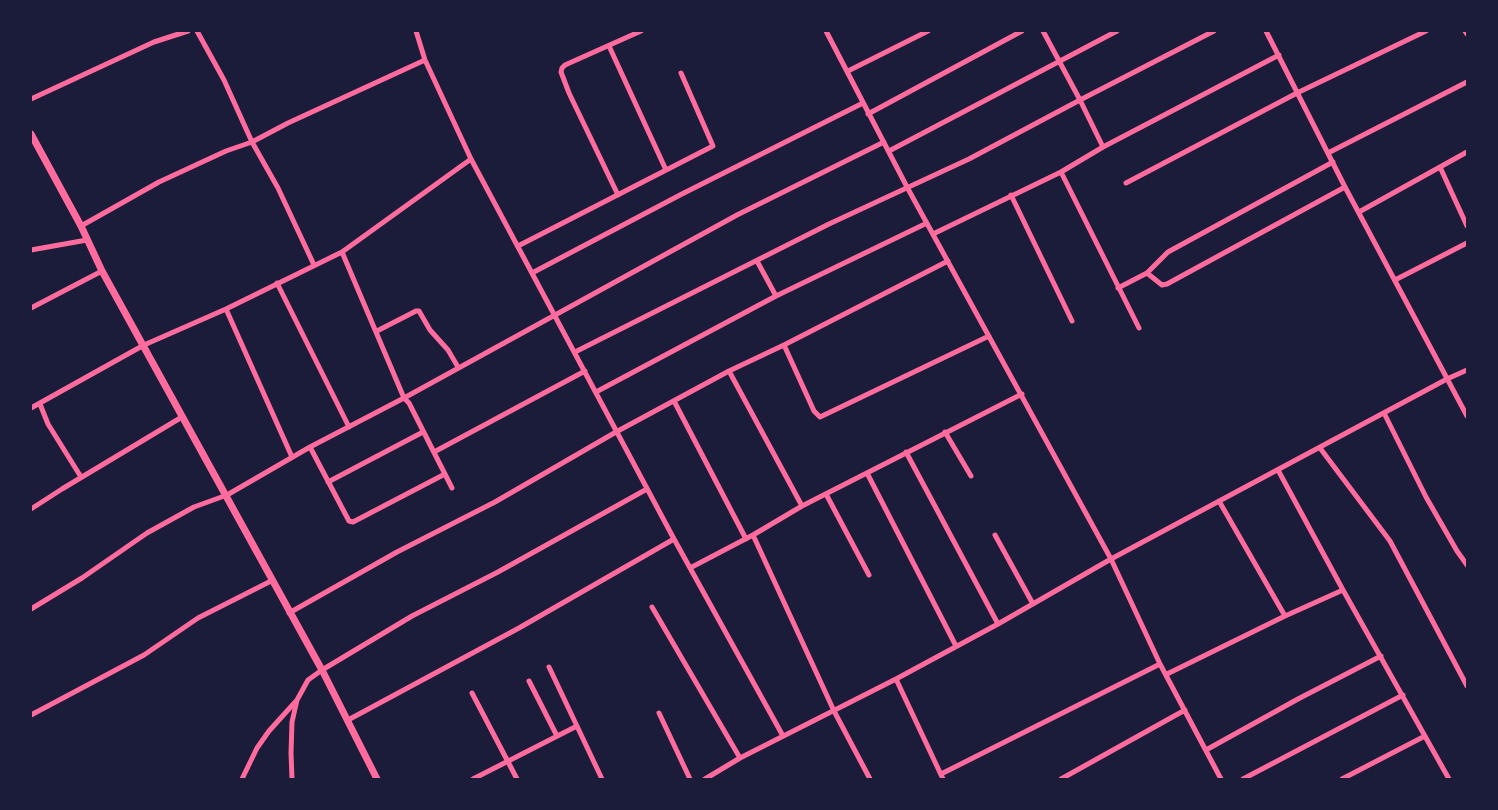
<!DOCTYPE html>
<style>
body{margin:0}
#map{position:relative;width:1498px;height:810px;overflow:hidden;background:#1b1b3a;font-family:Inter,sans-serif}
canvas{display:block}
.frame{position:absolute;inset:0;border:32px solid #1b1b3a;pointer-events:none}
</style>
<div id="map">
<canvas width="1498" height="810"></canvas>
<div class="frame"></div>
</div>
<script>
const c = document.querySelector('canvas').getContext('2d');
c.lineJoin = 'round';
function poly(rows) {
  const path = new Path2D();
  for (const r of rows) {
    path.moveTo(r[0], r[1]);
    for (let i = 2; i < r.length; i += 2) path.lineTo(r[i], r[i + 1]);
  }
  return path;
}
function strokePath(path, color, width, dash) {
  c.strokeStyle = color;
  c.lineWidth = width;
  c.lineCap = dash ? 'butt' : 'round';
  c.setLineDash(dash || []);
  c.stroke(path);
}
strokePath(poly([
 [197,31,224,80,252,142,278,188,314,265],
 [416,31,425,60,471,159,674,539,783,736],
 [826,31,907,187,1111,559,1160,664,1221,779],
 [1043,31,1080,100,1103,147],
 [1266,31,1345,187,1467,416],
 [1465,31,1467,34],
 [609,46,666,170],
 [848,71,928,31],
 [31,99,154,42,188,31],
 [868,114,1022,31],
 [889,151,1117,31],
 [1328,153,1467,82],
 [1440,167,1467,226],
 [1061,172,1139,328],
 [1126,183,1297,93,1426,31],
 [618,195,569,93,561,72,562,68,565,65,641,31],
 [1011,195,1072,321],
 [1359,212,1467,152],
 [81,226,159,182,226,151,252,142,288,123,425,60],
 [933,234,1061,172,1103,147,1279,55],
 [518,246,713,146,681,73],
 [31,250,87,240],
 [342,252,404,398,409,403,452,488],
 [757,261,776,296],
 [532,273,680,195,863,103],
 [1147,273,1162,285,1167,284,1345,187],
 [1395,280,1467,243],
 [277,283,349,427],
 [1118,288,1147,273,1168,252,1333,162],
 [31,308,102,271],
 [226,309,292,457],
 [377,331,416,311,419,311,430,330,448,350,458,367],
 [784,345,814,411,820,417,989,336],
 [575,352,829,224,969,159,1080,100,1214,31],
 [729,371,802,506],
 [596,392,776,296,927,223],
 [674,401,746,539],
 [40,404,48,424,81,477],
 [31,408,144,345,226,309,342,252,471,159],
 [1384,413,1426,497,1457,551,1467,565],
 [945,432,971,476],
 [310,447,349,521,353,522,445,474],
 [1320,448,1390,541,1467,686],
 [434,452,585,371],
 [906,452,998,624],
 [1278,470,1343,590,1449,779],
 [867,473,956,646],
 [328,482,423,432],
 [826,494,869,575],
 [1219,501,1285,616],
 [31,509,62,489,182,417],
 [753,535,834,711,870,779],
 [995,535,1033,604],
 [690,568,753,535,802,506,1022,394],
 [652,607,740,758],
 [31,609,82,578,147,533,194,507,227,495,310,447,404,398,737,215,884,142],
 [289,613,397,552,495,502,616,432,729,371,784,345,948,261],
 [549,667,602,779],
 [1167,674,1285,616,1343,590],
 [896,679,943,779],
 [529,681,557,736],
 [472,693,517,779],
 [659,713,690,779],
 [31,715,144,655,198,618,273,580],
 [348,720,519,628,674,539],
 [1206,750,1298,699,1381,656],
 [941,774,1160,664],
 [242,779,257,748,269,731,297,700],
 [292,779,291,753,292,722,297,700,308,680,322,670,412,616,498,572,647,489],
 [473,779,577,726],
 [705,779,740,758,896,679,998,624,1111,559,1447,379,1467,370],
 [1061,779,1185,710],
 [1243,779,1403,695],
 [1342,779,1425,736]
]), '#ff6b9d', 5);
strokePath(poly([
 [31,134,81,226,102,271,322,670,377,779]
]), '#ff6b9d', 7);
</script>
